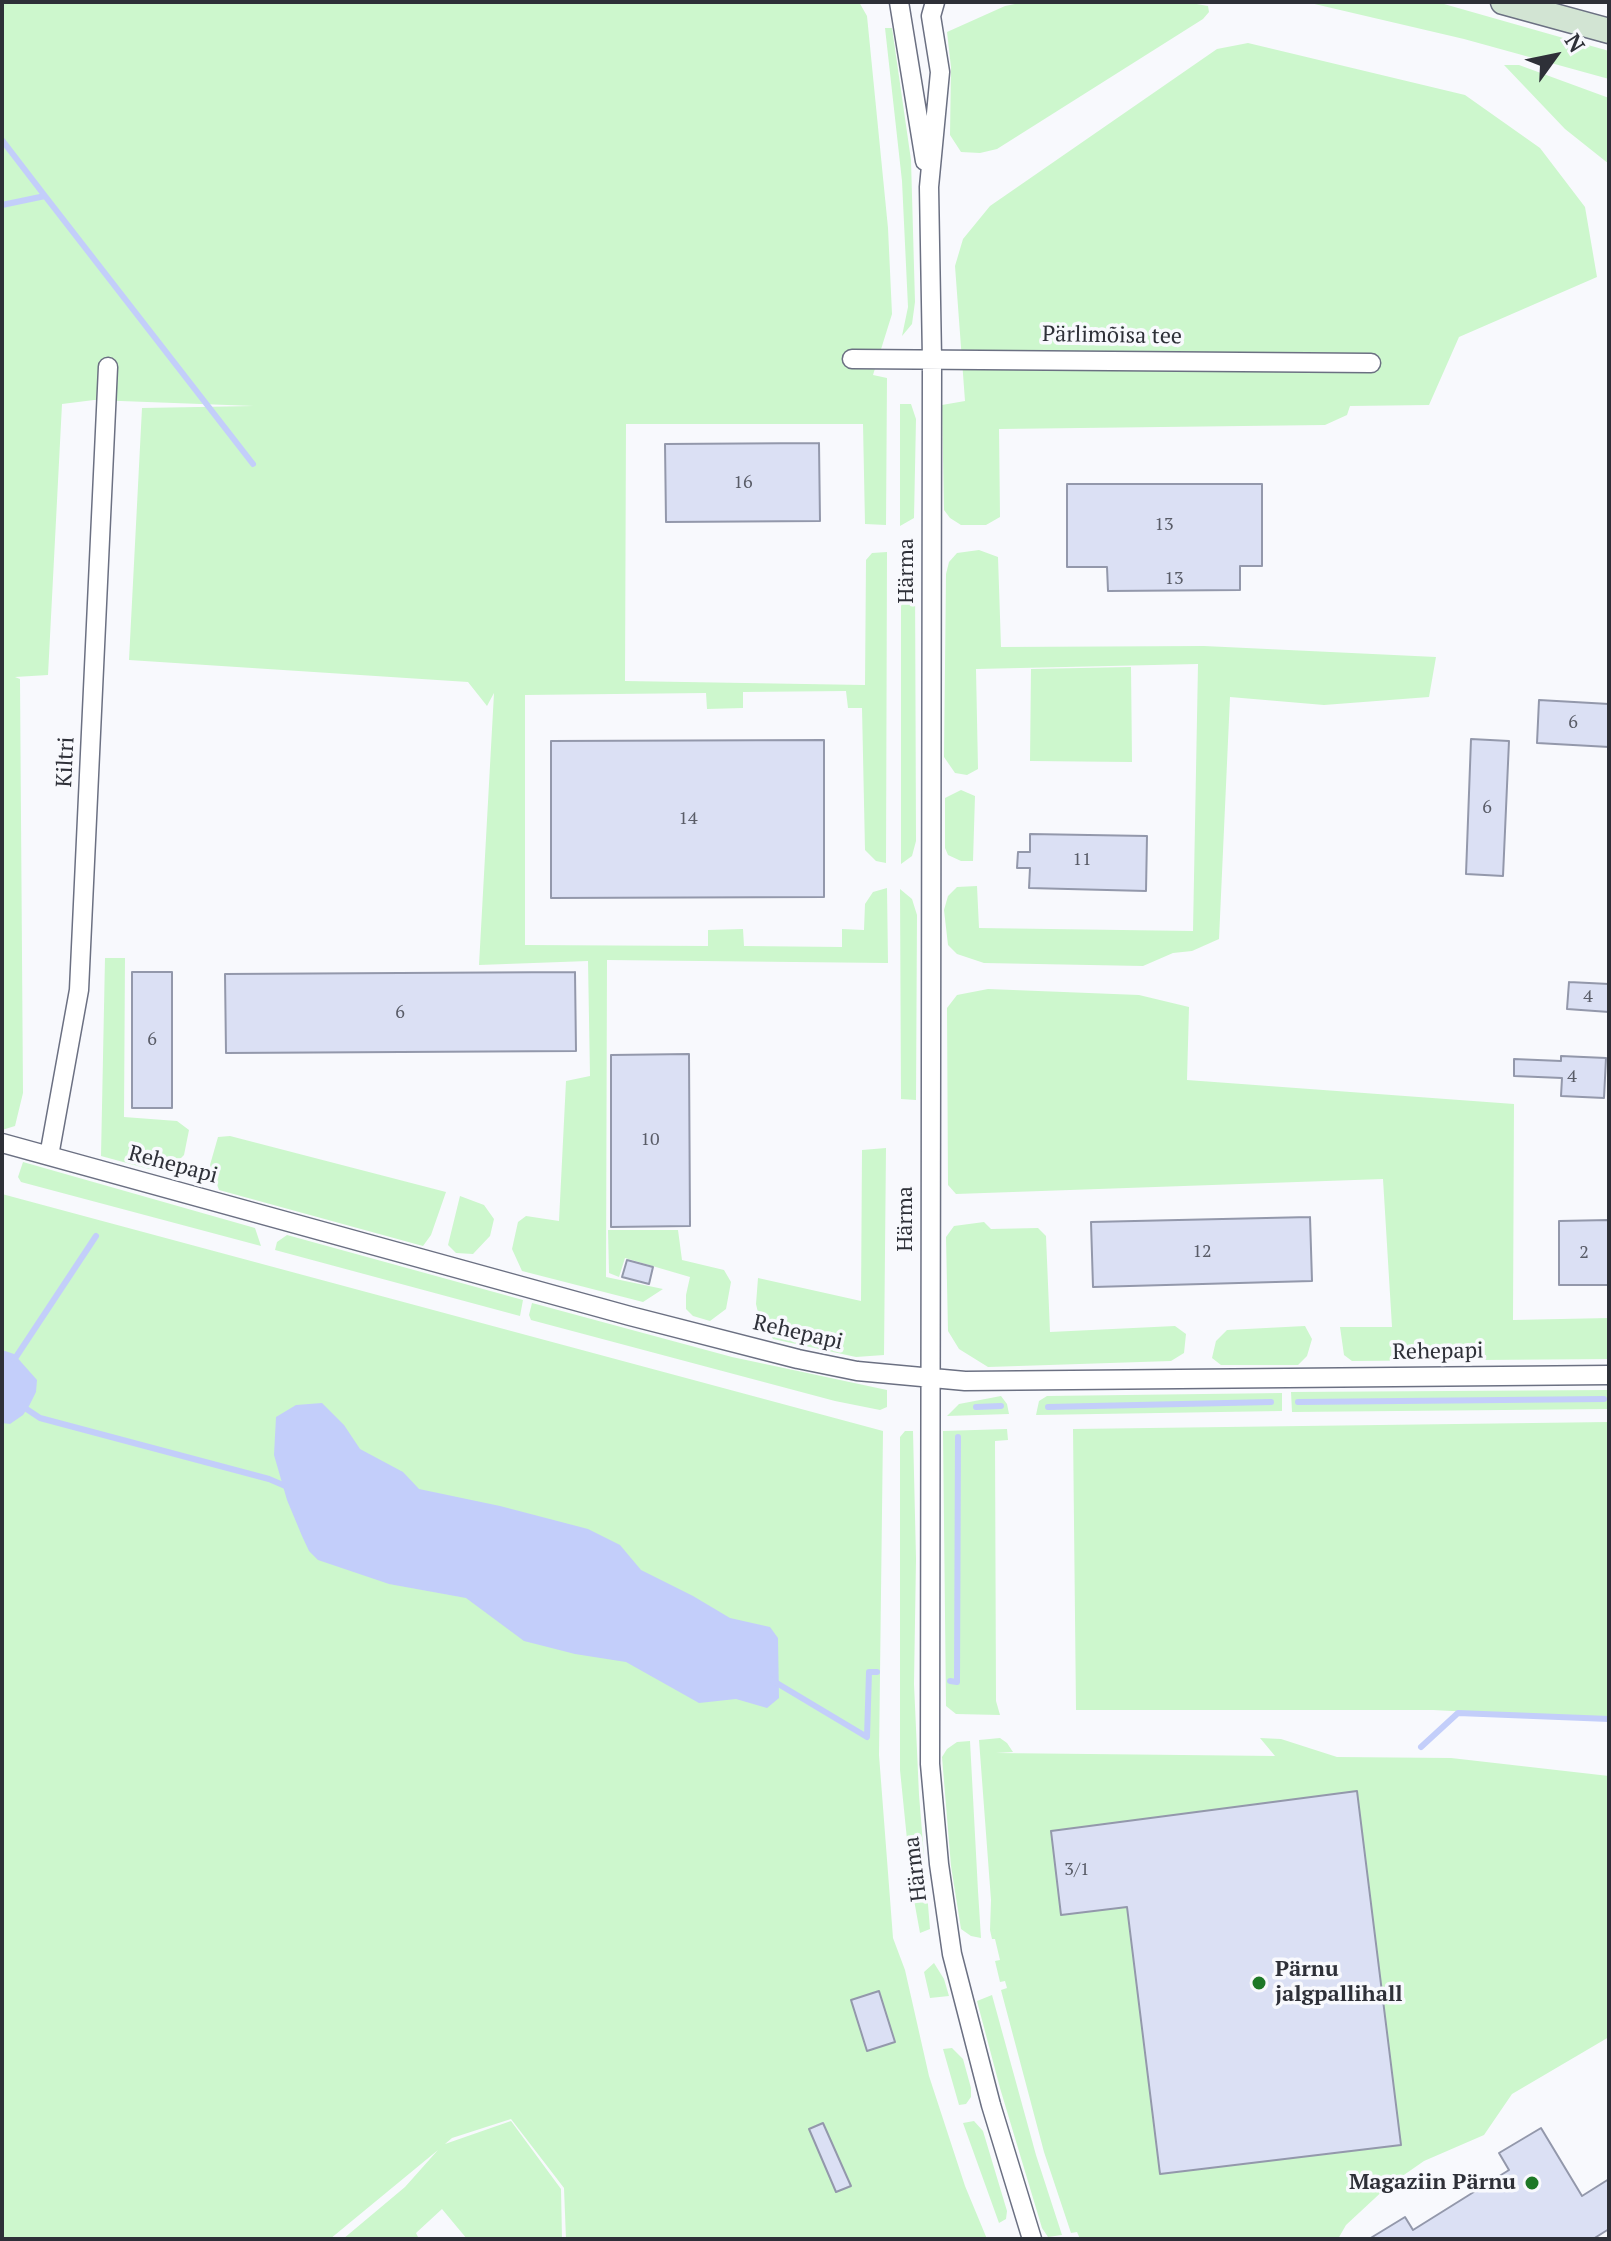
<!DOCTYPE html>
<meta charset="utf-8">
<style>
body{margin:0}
#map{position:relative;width:1611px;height:2241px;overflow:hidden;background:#f8f9fd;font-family:"PT Serif",serif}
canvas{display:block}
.frame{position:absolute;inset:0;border:4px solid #2e3038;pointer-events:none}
.north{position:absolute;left:1515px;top:16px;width:80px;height:80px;-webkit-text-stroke:6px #f8f9fd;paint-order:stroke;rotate:57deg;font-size:22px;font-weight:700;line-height:32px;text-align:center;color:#2e3038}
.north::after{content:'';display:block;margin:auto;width:28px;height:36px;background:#2e3038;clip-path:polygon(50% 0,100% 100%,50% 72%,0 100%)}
</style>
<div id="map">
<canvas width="1611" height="2241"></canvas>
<div class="frame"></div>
<div class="north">N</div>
</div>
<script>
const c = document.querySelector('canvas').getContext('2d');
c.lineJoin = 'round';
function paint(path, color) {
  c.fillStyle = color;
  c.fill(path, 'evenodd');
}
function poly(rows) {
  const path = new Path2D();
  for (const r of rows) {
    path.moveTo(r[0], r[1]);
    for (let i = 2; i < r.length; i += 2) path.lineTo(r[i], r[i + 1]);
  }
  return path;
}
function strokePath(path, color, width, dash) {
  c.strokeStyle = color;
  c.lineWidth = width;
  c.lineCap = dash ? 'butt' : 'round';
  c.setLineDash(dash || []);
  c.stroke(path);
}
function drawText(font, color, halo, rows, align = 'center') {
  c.font = font + ' "PT Serif",serif';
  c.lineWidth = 7;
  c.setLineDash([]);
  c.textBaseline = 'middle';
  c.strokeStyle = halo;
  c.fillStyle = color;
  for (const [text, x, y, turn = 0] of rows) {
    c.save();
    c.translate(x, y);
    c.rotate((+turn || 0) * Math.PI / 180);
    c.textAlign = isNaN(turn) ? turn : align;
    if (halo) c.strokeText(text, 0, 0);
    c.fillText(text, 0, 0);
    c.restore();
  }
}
paint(poly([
 [2,2,859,2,867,16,888,228,892,314,873,375,887,378,886,525,865,524,863,424,626,424,625,681,865,685,866,560,872,553,887,552,886,863,876,861,865,850,862,708,848,708,846,691,743,692,743,708,707,709,706,693,525,695,525,945,708,946,708,930,743,929,744,946,842,947,842,929,864,930,865,904,873,892,887,888,888,963,607,960,606,1277,663,1289,643,1302,522,1271,512,1249,518,1222,526,1216,559,1221,566,1081,590,1076,588,961,479,965,494,693,487,706,468,682,129,660,142,408,254,406,94,400,62,404,48,675,15,677,20,679,23,1093,15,1126,2,1130],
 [1025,2,1185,2,1208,6,1209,12,1203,19,997,149,980,153,961,152,950,135,951,67,947,32,1005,6],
 [1306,2,1437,2,1609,51,1609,79,1464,39],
 [885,28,892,28,911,160,915,302,912,324,902,336,908,307,902,181],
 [1248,43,1465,95,1540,148,1585,207,1597,277,1459,337,1429,405,1350,406,1347,415,1325,425,999,429,1000,517,986,525,961,525,950,518,944,510,942,405,965,401,955,266,963,239,990,206,1217,49],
 [1519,65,1609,98,1609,164,1565,129,1504,65],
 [900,404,911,404,916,419,914,518,900,526],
 [979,550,998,557,1001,647,1204,646,1436,657,1429,697,1324,705,1230,697,1219,939,1192,951,1173,953,1143,966,984,963,957,954,948,945,944,910,948,896,957,887,977,886,979,928,1193,931,1198,664,976,669,978,769,967,775,955,773,944,757,946,574,949,562,957,553],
 [901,553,915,576,916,841,912,856,901,864],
 [1131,667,1132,762,1030,761,1031,669],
 [961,790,975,796,973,861,961,861,948,855,945,848,945,798],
 [900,889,912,899,917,915,916,1100,901,1099],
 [105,958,125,958,124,1117,177,1121,189,1130,184,1155,170,1169,149,1169,101,1156],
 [988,989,1139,995,1189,1007,1187,1080,1514,1104,1513,1320,1609,1318,1609,1359,1352,1361,1344,1355,1340,1327,1392,1327,1383,1179,956,1194,948,1185,947,1008,957,995],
 [230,1136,446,1192,431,1235,423,1246,219,1190,210,1165,218,1137],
 [886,1148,884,1355,856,1357,773,1339,759,1317,756,1304,758,1278,861,1301,862,1150],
 [23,1162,255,1228,261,1246,21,1182,18,1177],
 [2,1194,883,1431,879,1755,893,1938,905,1970,929,2076,965,2186,987,2239,566,2239,564,2188,511,2119,452,2138,445,2144,511,2121,561,2189,562,2239,467,2239,442,2209,416,2233,419,2239,343,2239,405,2187,438,2150,330,2239,2,2239],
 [460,1196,484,1205,494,1219,490,1236,473,1254,456,1253,448,1245],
 [984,1222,991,1229,1038,1228,1046,1236,1050,1332,1175,1326,1186,1334,1184,1353,1171,1361,988,1367,959,1349,948,1331,946,1237,954,1226],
 [608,1230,678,1230,682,1260,724,1270,731,1282,726,1309,710,1321,693,1316,686,1309,686,1295,690,1277,625,1258,619,1277,609,1273],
 [287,1235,523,1300,520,1316,275,1250,277,1242],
 [532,1303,732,1357,887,1390,887,1407,880,1410,835,1401,531,1320,529,1315],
 [1305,1326,1312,1339,1307,1356,1298,1365,1221,1365,1212,1358,1216,1341,1227,1330],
 [1608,1390,1609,1409,1292,1412,1291,1392],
 [1282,1393,1282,1411,1036,1415,1039,1401,1047,1396],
 [1001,1396,1007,1404,1009,1414,947,1416,959,1404],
 [1609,1422,1609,1719,1433,1710,1076,1710,1073,1429],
 [1007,1429,1008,1440,995,1441,996,1701,1000,1715,956,1714,946,1706,943,1431],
 [905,1431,913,1431,916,1559,914,1684,919,1795,930,1929,920,1933,912,1889,900,1770,900,1437],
 [1000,1738,1007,1743,1013,1752,996,1753,1275,1756,1260,1738,1281,1739,1337,1757,1451,1758,1609,1776,1609,2037,1512,2094,1484,2135,1424,2161,1388,2186,1346,2225,1338,2239,1080,2239,1077,2232,1071,2233,1044,2152,1001,1990,1007,1988,1005,1981,1000,1982,995,1961,1000,1960,995,1939,992,1939,990,1930,991,1900,979,1740],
 [970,1741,978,1891,981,1938,971,1936,961,1929,951,1866,942,1757,947,1749,957,1742],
 [934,1963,944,1979,949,1996,930,1998,924,1972],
 [992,1995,1036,2155,1062,2235,1048,2237,1042,2228,1000,2088,977,2001],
 [952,2048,963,2059,971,2088,971,2097,966,2104,959,2105,943,2049],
 [974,2121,983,2131,1007,2211,1006,2219,999,2223,963,2123]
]), '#cdf7cd');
paint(poly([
 [2,1350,14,1354,37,1380,36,1392,29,1406,23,1415,10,1424,2,1423],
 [322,1403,344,1425,360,1449,403,1472,419,1489,500,1506,588,1529,620,1545,641,1570,693,1596,730,1618,770,1627,778,1638,779,1698,767,1708,736,1699,699,1703,626,1662,575,1654,524,1641,466,1598,389,1584,318,1560,309,1551,302,1536,287,1500,274,1455,276,1417,296,1405]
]), '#c3cefa');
strokePath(poly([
 [2,140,45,196],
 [2,205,45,196,253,464],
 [14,1360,96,1236],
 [1298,1402,1604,1399],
 [22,1406,40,1418,269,1479,290,1488],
 [976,1407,1001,1406],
 [1048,1407,1271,1402],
 [770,1679,867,1737,869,1672,877,1672],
 [950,1681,957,1682,958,1437],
 [1421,1747,1458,1713,1609,1719]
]), '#c3cefa', 6);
const building = poly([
 [819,443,820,521,666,522,665,444,819,443],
 [1067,484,1262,484,1262,566,1240,566,1240,590,1108,591,1107,567,1067,567,1067,484],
 [1539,700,1609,704,1609,747,1537,743,1539,700],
 [1471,739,1509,741,1503,876,1466,874,1471,739],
 [824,740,824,897,551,898,551,741,824,740],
 [1030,834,1147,836,1146,891,1029,888,1030,868,1017,868,1018,852,1030,852,1030,834],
 [132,972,172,972,172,1108,132,1108,132,972],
 [575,972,576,1051,226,1053,225,974,575,972],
 [1569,982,1609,984,1609,1012,1567,1009,1569,982],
 [689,1054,690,1226,611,1227,611,1055,689,1054],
 [1561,1056,1606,1058,1604,1098,1561,1096,1562,1078,1514,1076,1514,1059,1561,1061,1561,1056],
 [1310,1217,1312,1281,1093,1287,1091,1222,1310,1217],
 [1609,1220,1609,1285,1559,1285,1559,1221,1609,1220],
 [627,1260,653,1267,649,1284,622,1277,627,1260],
 [1357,1791,1401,2145,1160,2174,1127,1907,1061,1915,1051,1831,1357,1791],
 [879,1991,895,2042,867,2051,851,2000,879,1991],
 [823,2123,851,2186,836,2192,809,2129,823,2123],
 [1541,2128,1582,2196,1609,2179,1609,2229,1593,2239,1369,2239,1405,2217,1413,2230,1509,2170,1499,2153,1541,2128]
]);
paint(building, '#dbe0f4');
strokePath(building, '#9398ab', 2);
const street = poly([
 [899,2,925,161],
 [935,2,931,16,940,72,929,187,932,359,930,1764,939,1864,952,1954,991,2105,1032,2239],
 [852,359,1371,363],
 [2,1143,630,1316,798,1359,857,1371,965,1381,1609,1375],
 [49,1156,79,990,108,367]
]);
const secondary = poly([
 [1503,2,1609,31]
]);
strokePath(street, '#6b7082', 21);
strokePath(secondary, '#6b7082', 27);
strokePath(street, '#fff', 18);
strokePath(secondary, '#d2e4d3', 24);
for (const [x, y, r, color] of [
 [1259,1983,8,"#1d7827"],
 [1532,2183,8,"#1d7827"]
]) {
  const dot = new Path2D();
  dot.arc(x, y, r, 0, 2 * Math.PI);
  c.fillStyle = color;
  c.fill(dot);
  strokePath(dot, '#f8f9fd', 3);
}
drawText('18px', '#595c67', null, [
 ["16",743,483],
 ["13",1164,525],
 ["13",1174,579],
 ["6",1573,723],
 ["6",1487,808],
 ["14",688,819],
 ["11",1082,860],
 ["4",1588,997],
 ["6",400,1013],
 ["6",152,1040],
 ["4",1572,1077],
 ["10",650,1140],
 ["12",1202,1252],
 ["2",1584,1253],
 ["3/1",1077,1870]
]);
drawText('22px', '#2e3038', '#f8f9fd', [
 ["Pärlimõisa tee",1112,336,1],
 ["Härma",907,571,-90],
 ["Kiltri",66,762,-87],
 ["Rehepapi",173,1165,15],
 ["Härma",906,1219,-90],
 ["Rehepapi",798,1333,13],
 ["Rehepapi",1438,1352,-1],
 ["Härma",916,1869,-97]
]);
drawText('bold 22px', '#2e3038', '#f8f9fd', [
 ["Pärnu",1275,1970],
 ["jalgpallihall",1275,1995],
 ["Magaziin Pärnu",1516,2183,"right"]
], 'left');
</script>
